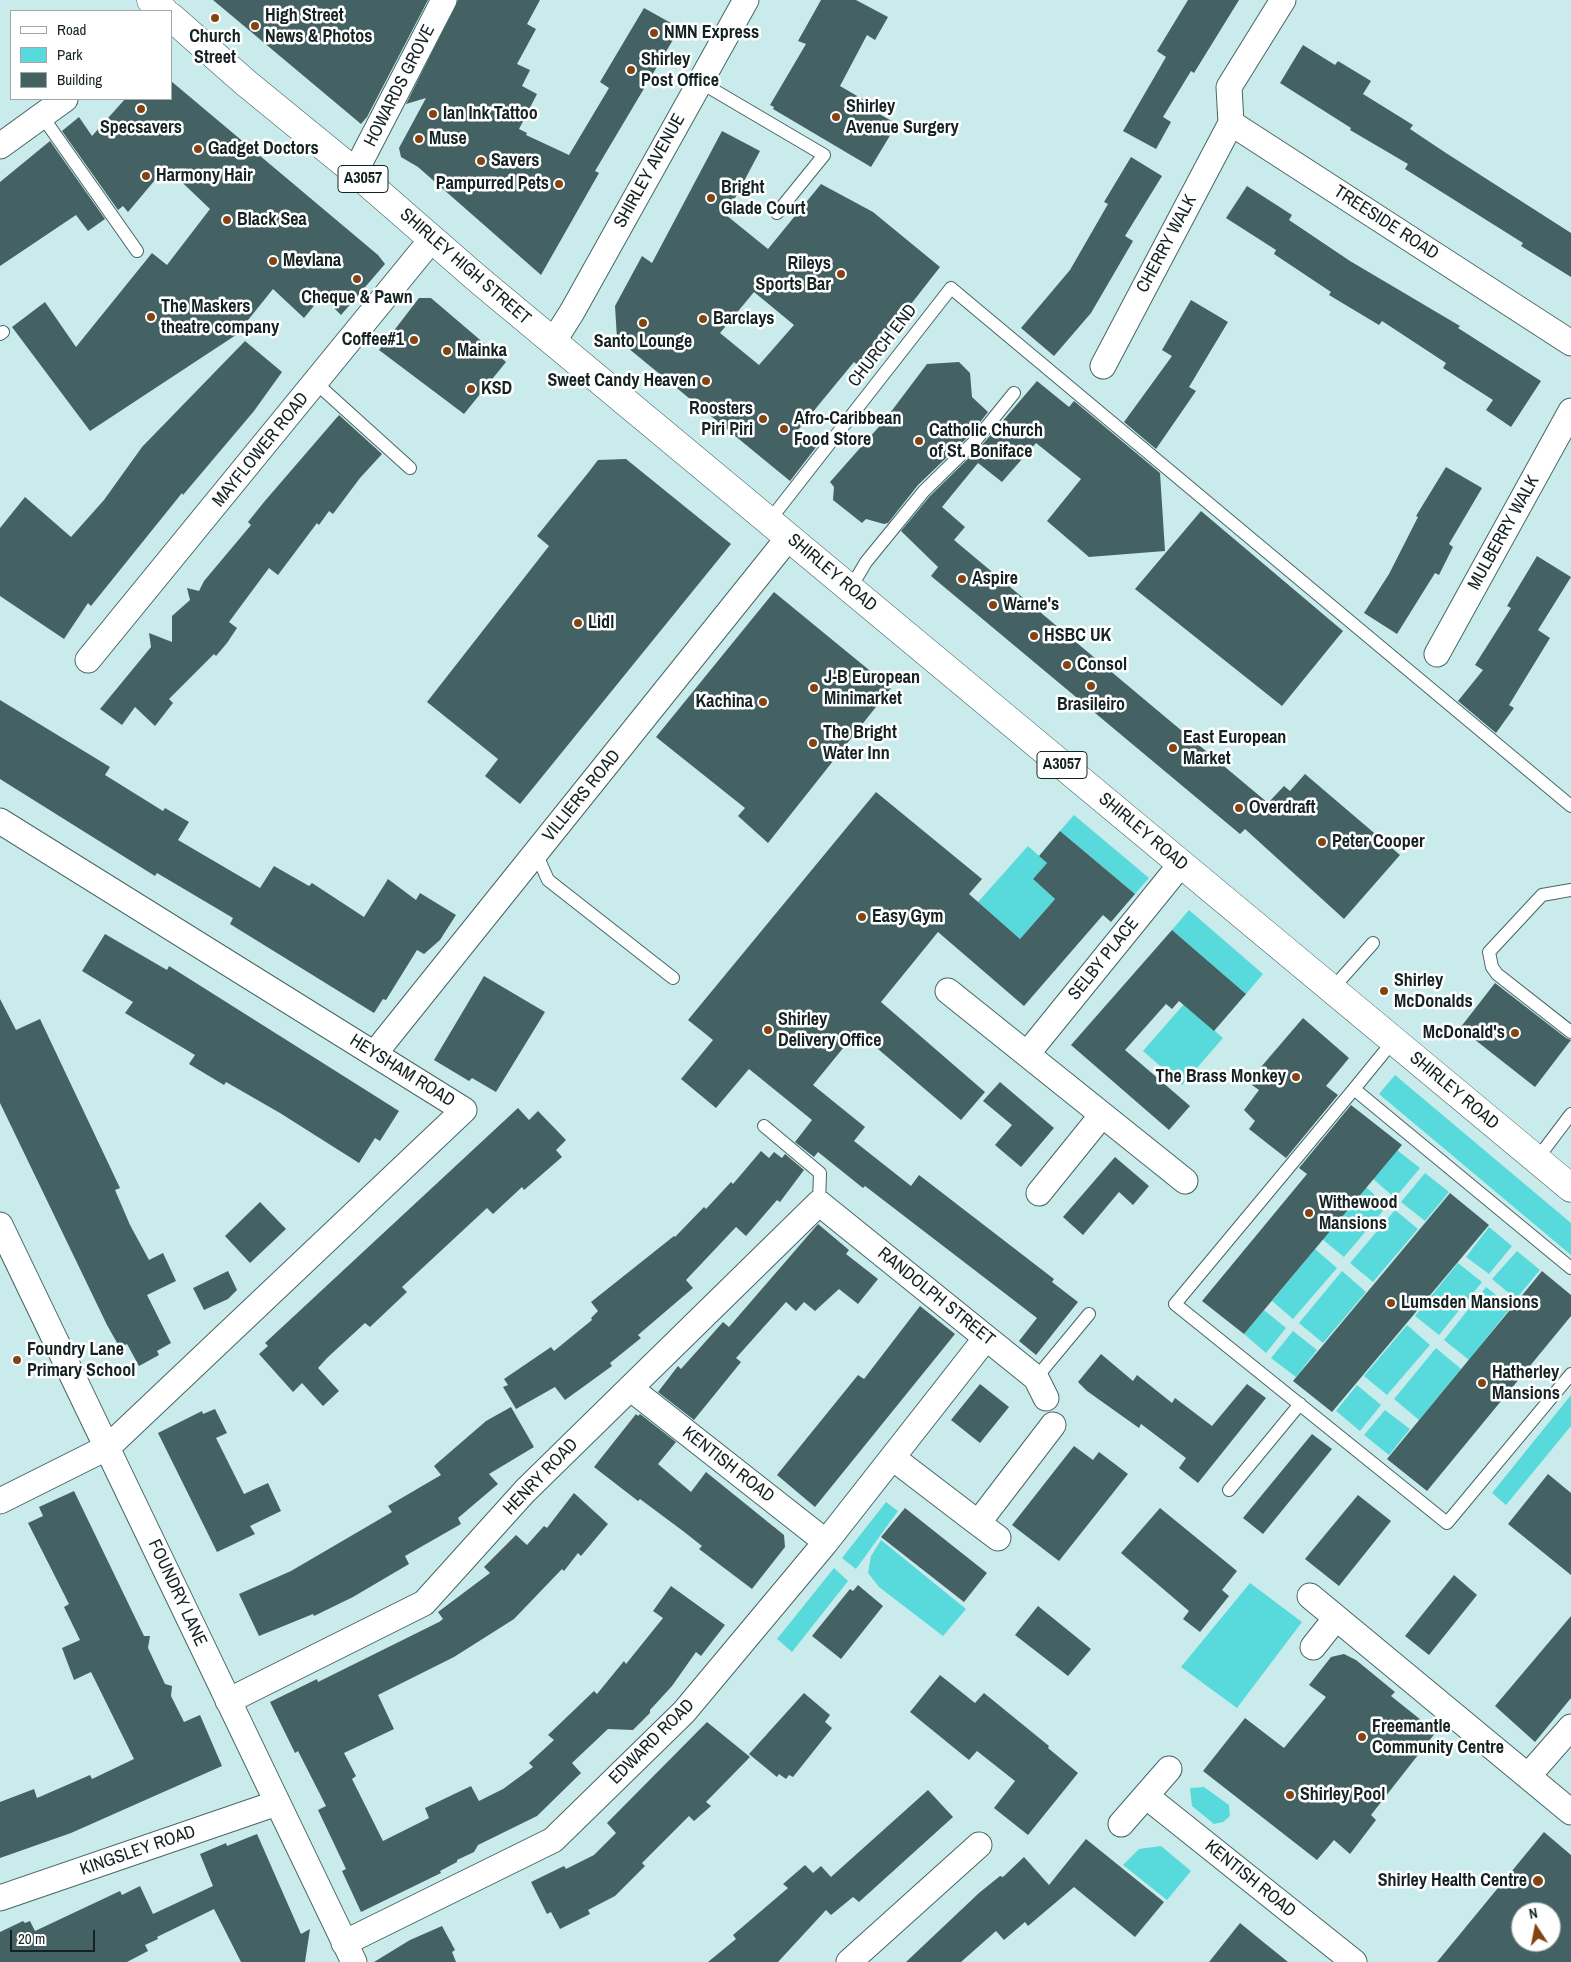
<!DOCTYPE html>
<style>
body{margin:0}
#map{position:relative;width:1571px;height:1962px;overflow:hidden;background:#c9ebeb;font-family:"Archivo Narrow",sans-serif}
canvas{display:block}
.legend{position:absolute;left:10px;top:10px;width:162px;height:90px;box-sizing:border-box;background:#fff;border:1px solid #a1a7a7;margin:0;padding:6px 9px;list-style:none;font-size:15px;color:#152222}
.legend li{display:flex;align-items:center;gap:10px;height:25px}
.legend b{width:25px;border:1px solid #a1a7a7}
.north{position:absolute;left:1511px;top:1902px;width:50px;height:50px;box-sizing:border-box;background:#fff;border:1px solid #a1a7a7;border-radius:50%;rotate:349deg;font-size:14px;font-weight:700;line-height:20px;text-align:center;color:#152222}
.north::after{content:'';display:block;margin:auto;width:18px;height:22px;background:#864312;clip-path:polygon(50% 0,100% 100%,50% 72%,0 100%)}
.scale{position:absolute;left:10px;top:1930px;width:85px;height:22px;box-sizing:border-box;border:2px solid #152222;border-top:0;padding-left:6px;font-size:15px;line-height:18px;white-space:nowrap;color:#152222;-webkit-text-stroke:4px #fff;paint-order:stroke}
</style>
<div id="map">
<canvas width="1571" height="1962"></canvas>
<ul class="legend">
<li><b style="height:6px;background:#fff"></b>Road</li>
<li><b style="height:14px;background:#58dadc"></b>Park</li>
<li><b style="height:14px;background:#446263"></b>Building</li>
</ul>
<div class="north">N</div>
<div class="scale">20 m</div>
</div>
<script>
const c = document.querySelector('canvas').getContext('2d');
c.lineJoin = 'round';
function paint(path, color) {
  c.fillStyle = color;
  c.fill(path, 'evenodd');
}
function poly(rows) {
  const path = new Path2D();
  for (const r of rows) {
    path.moveTo(r[0], r[1]);
    for (let i = 2; i < r.length; i += 2) path.lineTo(r[i], r[i + 1]);
  }
  return path;
}
function strokePath(path, color, width, dash) {
  c.strokeStyle = color;
  c.lineWidth = width;
  c.lineCap = dash ? 'butt' : 'round';
  c.setLineDash(dash || []);
  c.stroke(path);
}
function drawText(font, color, halo, rows, align = 'center') {
  c.font = font + ' "Archivo Narrow",sans-serif';
  c.lineWidth = 5;
  c.setLineDash([]);
  c.textBaseline = 'middle';
  c.strokeStyle = halo;
  c.fillStyle = color;
  for (const [text, x, y, turn = 0] of rows) {
    c.save();
    c.translate(x, y);
    c.rotate((+turn || 0) * Math.PI / 180);
    c.textAlign = isNaN(turn) ? turn : align;
    if (halo) c.strokeText(text, 0, 0);
    c.fillText(text, 0, 0);
    c.restore();
  }
}
paint(poly([
 [1074,815,1149,878,1135,894,1060,831],
 [1028,846,1047,863,1033,879,1055,899,1020,939,978,902],
 [1189,910,1263,974,1246,994,1172,930],
 [1184,1004,1223,1038,1182,1085,1143,1051],
 [1395,1075,1571,1223,1571,1255,1379,1094],
 [1397,1150,1420,1168,1395,1198,1373,1179],
 [1425,1173,1449,1192,1425,1221,1401,1202],
 [1366,1187,1387,1206,1344,1257,1322,1239],
 [1395,1210,1418,1229,1373,1282,1350,1263],
 [1489,1227,1512,1246,1489,1274,1466,1257],
 [1315,1249,1337,1268,1293,1319,1272,1301],
 [1517,1251,1540,1270,1516,1299,1492,1279],
 [1458,1263,1482,1282,1439,1335,1415,1316],
 [1342,1271,1366,1292,1323,1343,1299,1323],
 [1486,1287,1511,1307,1469,1360,1444,1340],
 [1264,1310,1286,1328,1266,1353,1244,1334],
 [1407,1325,1430,1345,1387,1395,1364,1376],
 [1293,1331,1317,1350,1296,1377,1271,1358],
 [1436,1348,1461,1369,1419,1420,1394,1399],
 [1357,1385,1381,1405,1360,1431,1336,1411],
 [1571,1395,1571,1426,1506,1505,1492,1493],
 [1385,1410,1410,1429,1389,1455,1364,1435],
 [886,1502,898,1511,856,1569,842,1558],
 [881,1540,966,1609,943,1636,879,1587,868,1573,871,1556],
 [834,1568,848,1581,792,1652,777,1639],
 [1250,1583,1302,1622,1237,1708,1181,1667],
 [1204,1787,1229,1805,1230,1816,1223,1822,1214,1824,1192,1806,1190,1788],
 [1161,1846,1191,1871,1167,1900,1123,1865,1139,1849]
]), '#58dadc');
paint(poly([
 [213,0,428,0,367,117,361,124],
 [458,0,540,0,527,24,536,29,517,64,530,70,522,86,537,94,519,129,527,133,526,135,569,155,609,88,600,82,644,8,680,28,595,171,599,173,541,275,418,167,401,157,399,148,426,98,406,104],
 [821,0,856,0,888,17,875,40,867,35,840,86,876,107,874,111,897,124,871,167,773,109,774,107,770,105,806,44,798,41],
 [1188,0,1239,0,1194,73,1191,71,1163,117,1171,122,1156,149,1123,131,1166,57,1157,51],
 [1303,45,1335,65,1338,61,1371,81,1363,94,1413,125,1410,129,1446,153,1571,233,1571,277,1521,246,1523,243,1405,169,1408,164,1350,130,1351,128,1280,83],
 [171,81,378,255,385,264,341,315,322,296,304,318,273,289,236,335,90,431,12,327,45,302,76,347,152,253,167,265,210,209,166,167,128,212,123,206,118,210,62,131,79,117,92,136,125,99,171,99],
 [722,131,760,151,726,215,768,249,821,184,873,212,940,267,861,368,854,362,798,430,817,446,790,481,617,339,615,306,642,256,652,263],
 [754,292,794,325,759,365,720,333],
 [50,141,105,219,88,231,76,215,0,266,0,182],
 [1131,157,1162,176,1125,236,1133,241,1091,313,1054,356,1021,328,1070,270,1108,204,1104,202],
 [1247,186,1292,215,1289,220,1350,261,1460,326,1458,328,1541,381,1511,427,1486,410,1493,400,1443,368,1446,363,1382,321,1379,325,1329,295,1331,292,1274,254,1276,250,1226,218],
 [419,298,431,298,506,362,464,414,379,350],
 [1191,300,1228,322,1189,387,1196,391,1156,449,1124,422,1172,356,1162,350],
 [245,341,282,372,254,411,183,495,182,493,91,606,88,603,64,639,0,596,0,528,25,497,71,537,104,500,142,447],
 [959,362,970,373,972,397,988,412,970,435,918,485,888,523,884,524,866,519,862,523,833,500,834,487,830,482,884,421,927,364],
 [1037,381,1069,407,1074,401,1160,473,1165,551,1089,557,1047,521,1081,479,1036,443,1002,482,978,463,942,507,965,527,954,540,1268,803,1284,786,1290,791,1305,774,1400,855,1344,919,1245,829,1240,834,931,576,938,567,901,531,930,496,982,445],
 [339,415,382,454,360,478,333,514,329,511,319,525,317,523,278,575,269,568,229,622,237,628,227,643,216,656,214,654,169,699,173,703,155,726,135,707,122,725,100,709,151,647,149,633,172,642,172,616,190,600,187,588,199,591,204,581,251,525,248,522,264,502],
 [626,459,731,544,520,804,485,776,498,759,427,702,549,546,537,536,588,473,598,460],
 [1446,467,1482,488,1449,544,1453,547,1439,575,1435,573,1397,634,1364,613,1389,574,1418,517,1416,516],
 [1201,511,1343,631,1282,706,1135,589],
 [1537,556,1571,577,1538,630,1550,638,1509,705,1514,708,1496,733,1458,701,1483,670,1475,665,1511,608,1507,606],
 [774,592,891,688,768,843,738,816,745,808,656,737],
 [0,700,110,767,105,775,163,811,165,808,189,822,178,840,260,888,274,866,309,886,312,883,364,917,388,879,416,900,420,893,456,915,440,940,424,954,417,950,386,1000,383,999,374,1013,230,924,233,918,157,873,155,876,0,779],
 [876,792,982,879,969,894,1020,939,1055,899,1033,879,1047,863,1039,856,1060,831,1135,894,1111,922,1103,915,1024,1006,938,932,881,1002,985,1092,961,1120,857,1031,813,1085,865,1127,854,1141,911,1186,919,1175,1054,1279,1052,1282,1078,1302,1036,1355,1019,1341,1037,1318,865,1186,863,1188,818,1152,814,1157,795,1142,812,1120,749,1069,716,1108,681,1079,713,1040,688,1020],
 [1172,930,1246,994,1214,1031,1179,1001,1172,1009,1166,1004,1125,1050,1190,1106,1169,1130,1071,1045],
 [105,934,167,970,169,966,399,1111,380,1141,375,1138,359,1163,280,1113,226,1082,224,1085,189,1064,195,1055,125,1013,133,1002,82,971],
 [484,976,545,1012,496,1092,472,1078,469,1081,434,1060],
 [1495,983,1566,1038,1571,1040,1535,1087,1460,1028],
 [0,999,16,1030,40,1019,120,1188,115,1190,130,1225,149,1260,163,1253,176,1281,147,1295,171,1343,157,1351,159,1355,139,1366,127,1344,120,1348,107,1325,0,1103],
 [1303,1018,1349,1058,1326,1086,1338,1095,1286,1158,1249,1129,1255,1121,1244,1110,1259,1090,1252,1085,1264,1069,1261,1067],
 [1000,1082,1054,1128,1021,1167,995,1145,1012,1125,983,1101],
 [1351,1105,1402,1145,1244,1334,1202,1301,1307,1174,1299,1168],
 [518,1108,529,1120,538,1111,566,1140,556,1150,562,1157,524,1190,522,1187,493,1214,487,1208,402,1287,407,1292,370,1327,365,1323,327,1358,318,1368,339,1391,323,1406,302,1383,293,1392,259,1354,268,1346,265,1343],
 [761,1151,769,1158,774,1152,782,1158,785,1154,804,1170,780,1202,777,1200,746,1236,736,1227,686,1280,693,1288,638,1335,641,1338,610,1363,612,1366,565,1400,555,1387,516,1409,503,1387,508,1385,504,1379,551,1347,554,1351,592,1320,591,1318,598,1311,591,1302,674,1236,675,1237,704,1207,706,1209,731,1182,733,1184],
 [1115,1157,1149,1186,1133,1205,1119,1192,1083,1235,1063,1217],
 [1450,1193,1489,1225,1332,1412,1293,1381],
 [260,1202,286,1229,250,1263,225,1236],
 [818,1224,849,1250,846,1254,878,1279,858,1304,839,1289,815,1311,804,1302,796,1311,786,1302,736,1358,741,1362,694,1420,658,1392,678,1366,681,1369,723,1322,729,1327],
 [228,1271,237,1290,228,1299,204,1310,193,1288],
 [1542,1271,1571,1295,1571,1316,1427,1491,1387,1459],
 [920,1306,955,1334,815,1507,777,1475,858,1375,864,1379],
 [1101,1354,1133,1381,1137,1375,1172,1403,1175,1398,1212,1426,1247,1384,1266,1398,1198,1483,1179,1468,1186,1458,1141,1424,1139,1428,1087,1391,1078,1382],
 [980,1384,1009,1407,980,1443,951,1420],
 [511,1407,534,1447,489,1474,498,1484,458,1518,461,1524,405,1556,409,1564,353,1597,314,1616,313,1614,259,1636,239,1594,291,1571,392,1512,388,1506,441,1475,434,1466,486,1421],
 [215,1409,227,1433,216,1438,244,1494,268,1483,281,1511,250,1526,255,1534,217,1552,158,1433,202,1411,203,1414],
 [636,1414,638,1416,640,1414,676,1442,658,1464,691,1492,706,1472,784,1535,785,1547,752,1589,699,1549,702,1546,683,1531,640,1499,638,1501,594,1467],
 [1312,1434,1332,1449,1263,1534,1243,1518],
 [1074,1446,1093,1460,1099,1452,1128,1474,1059,1561,1012,1525],
 [1548,1474,1571,1493,1571,1575,1508,1524],
 [74,1491,144,1636,150,1636,148,1648,165,1684,172,1686,171,1696,184,1722,200,1715,222,1766,71,1833,0,1858,0,1802,34,1789,37,1798,90,1775,92,1779,134,1759,91,1672,74,1680,62,1648,80,1640,64,1607,69,1604,28,1523,43,1516,39,1507],
 [574,1493,608,1524,581,1556,578,1553,564,1571,562,1569,514,1619,454,1657,378,1695,394,1729,344,1753,356,1776,352,1779,383,1841,429,1818,425,1808,471,1786,479,1801,503,1789,533,1767,529,1763,554,1740,548,1735,594,1691,597,1694,624,1661,626,1664,663,1618,653,1611,671,1586,725,1625,701,1656,696,1652,672,1686,650,1710,650,1713,633,1730,608,1729,572,1763,581,1773,537,1816,478,1845,474,1852,457,1860,457,1862,440,1871,441,1873,361,1912,342,1871,346,1869,318,1810,326,1806,298,1751,295,1753,270,1702,317,1679,318,1682,439,1622,443,1619,438,1612,490,1573,484,1567,516,1535,527,1545,544,1526,547,1528],
 [1358,1495,1391,1521,1339,1586,1305,1559],
 [905,1508,987,1573,964,1602,881,1537],
 [1160,1508,1237,1571,1222,1590,1229,1596,1200,1632,1183,1619,1189,1611,1121,1553],
 [1454,1575,1477,1595,1429,1655,1405,1636],
 [858,1585,883,1606,841,1659,812,1636,850,1589,853,1591],
 [1038,1606,1091,1649,1068,1676,1015,1635],
 [1571,1616,1571,1698,1535,1742,1495,1706],
 [1344,1654,1356,1660,1395,1692,1391,1696,1436,1732,1371,1815,1376,1820,1350,1854,1334,1840,1317,1860,1203,1771,1245,1718,1284,1748,1326,1697,1309,1685,1331,1657],
 [940,1675,975,1703,984,1693,1049,1746,1048,1748,1078,1773,1028,1835,994,1808,1015,1781,977,1751,969,1760,910,1712],
 [804,1693,830,1715,825,1722,832,1728,793,1777,789,1775,786,1779,779,1774,777,1777,749,1754],
 [707,1722,750,1757,706,1802,711,1806,694,1821,689,1816,642,1863,645,1866,615,1896,588,1910,590,1914,560,1929,551,1912,547,1914,531,1882,564,1866,566,1869,594,1855,616,1833,607,1823],
 [928,1790,953,1817,859,1902,853,1897,831,1915,826,1910,778,1962,708,1962,736,1939,733,1935,788,1888,783,1884,805,1865,813,1873,821,1866,831,1877],
 [1544,1832,1571,1855,1571,1962,1437,1962],
 [1521,1912,1551,1912,1551,1942,1521,1942],
 [257,1834,301,1934,310,1929,305,1962,241,1962,214,1909,157,1937,158,1939,145,1945,148,1951,127,1962,0,1962,0,1932,23,1921,25,1923,30,1921,35,1931,120,1891,122,1895,140,1886,153,1914,213,1886,200,1854,226,1843,227,1846],
 [1086,1839,1164,1902,1135,1937,1074,1887,1028,1926,1025,1922,1004,1940,996,1931,961,1962,906,1962,979,1893,1000,1876,1003,1877,1024,1857,1049,1885],
 [1240,1923,1262,1941,1288,1962,1209,1962],
 [442,1926,455,1950,452,1952,456,1962,374,1962,410,1940]
]), '#446263');
const lane = poly([
 [700,82,824,155,777,213],
 [42,116,137,251],
 [0,334,3,332],
 [316,383,410,468],
 [769,521,951,288,1571,806],
 [850,589,866,562,924,491,976,440,1014,393],
 [536,853,548,880,673,978],
 [1571,890,1542,895,1489,952,1492,967,1497,974,1571,1032],
 [1332,989,1373,943],
 [1354,1089,1394,1040],
 [764,1126,820,1173,819,1203],
 [1537,1159,1571,1114],
 [1571,1268,1354,1089,1175,1304,1447,1523,1571,1374],
 [1036,1378,1089,1314],
 [1229,1490,1300,1404]
]);
const street = poly([
 [1283,0,1229,87,1231,123,1571,343],
 [0,146,65,99],
 [355,172,444,0],
 [553,342,572,312,746,0],
 [1103,366,1231,123],
 [1437,654,1571,411],
 [88,660,432,239],
 [0,821,464,1110,108,1447,0,1501],
 [948,991,1185,1181],
 [375,1053,789,537],
 [1027,1054,1181,864],
 [1039,1193,1102,1115],
 [0,1225,354,1962],
 [630,1388,826,1542],
 [893,1458,978,1523,1053,1425],
 [978,1523,998,1538],
 [1310,1596,1571,1812],
 [1313,1647,1336,1618],
 [228,1701,424,1603,525,1491,819,1203,1036,1378,1046,1398],
 [1528,1776,1571,1727],
 [1146,1796,1354,1962],
 [1121,1824,1169,1769],
 [0,1898,277,1803],
 [344,1943,553,1840,684,1712,826,1542,986,1338],
 [849,1962,979,1845]
]);
const primary = poly([
 [151,0,164,11],
 [171,17,246,83,355,172,479,280,1571,1188]
]);
strokePath(lane, '#476666', 14);
strokePath(street, '#476666', 27);
strokePath(primary, '#476666', 29);
strokePath(lane, '#fff', 12);
strokePath(street, '#fff', 25);
strokePath(primary, '#fff', 28);
for (const [x, y, r, color] of [
 [215,18,5,"#864312"],
 [255,26,5,"#864312"],
 [654,33,5,"#864312"],
 [631,70,5,"#864312"],
 [141,109,5,"#864312"],
 [433,114,5,"#864312"],
 [836,117,5,"#864312"],
 [419,139,5,"#864312"],
 [198,149,5,"#864312"],
 [481,161,5,"#864312"],
 [146,176,5,"#864312"],
 [559,184,5,"#864312"],
 [711,198,5,"#864312"],
 [227,220,5,"#864312"],
 [273,261,5,"#864312"],
 [841,274,5,"#864312"],
 [357,279,5,"#864312"],
 [151,317,5,"#864312"],
 [703,319,5,"#864312"],
 [643,323,5,"#864312"],
 [414,340,5,"#864312"],
 [447,351,5,"#864312"],
 [706,381,5,"#864312"],
 [471,389,5,"#864312"],
 [763,419,5,"#864312"],
 [784,429,5,"#864312"],
 [919,441,5,"#864312"],
 [962,579,5,"#864312"],
 [993,605,5,"#864312"],
 [578,623,5,"#864312"],
 [1034,636,5,"#864312"],
 [1067,665,5,"#864312"],
 [1091,686,5,"#864312"],
 [814,688,5,"#864312"],
 [763,702,5,"#864312"],
 [813,743,5,"#864312"],
 [1173,748,5,"#864312"],
 [1239,808,5,"#864312"],
 [1322,842,5,"#864312"],
 [862,917,5,"#864312"],
 [1384,991,5,"#864312"],
 [768,1030,5,"#864312"],
 [1515,1033,5,"#864312"],
 [1296,1077,5,"#864312"],
 [1309,1213,5,"#864312"],
 [1391,1303,5,"#864312"],
 [17,1360,5,"#864312"],
 [1482,1383,5,"#864312"],
 [1362,1737,5,"#864312"],
 [1290,1795,5,"#864312"],
 [1538,1881,6,"#864312"]
]) {
  const dot = new Path2D();
  dot.arc(x, y, r, 0, 2 * Math.PI);
  c.fillStyle = color;
  c.fill(dot);
  strokePath(dot, '#fff', 2);
}
for (const [x, y, w] of [
 [363,179,50],
 [1062,765,50]
]) {
  const box = new Path2D();
  box.roundRect(x - w / 2, y - 13.5, w, 27, 4);
  c.fillStyle = '#fff';
  c.fill(box);
  strokePath(box, '#152222', 1);
}
drawText('bold 16px', '#152222', null, [
 ["A3057",363,179],
 ["A3057",1062,765]
]);
drawText('bold 18px', '#152222', '#fff', [
 ["High Street",265,16],
 ["News & Photos",265,37],
 ["NMN Express",664,33],
 ["Church",215,37,"center"],
 ["Street",215,58,"center"],
 ["Shirley",641,60],
 ["Post Office",641,81],
 ["Shirley",846,107],
 ["Avenue Surgery",846,128],
 ["Ian Ink Tattoo",443,114],
 ["Specsavers",141,128,"center"],
 ["Muse",429,139],
 ["Gadget Doctors",208,149],
 ["Savers",491,161],
 ["Harmony Hair",156,176],
 ["Pampurred Pets",549,184,"right"],
 ["Bright",721,188],
 ["Glade Court",721,209],
 ["Black Sea",237,220],
 ["Mevlana",283,261],
 ["Rileys",831,264,"right"],
 ["Sports Bar",831,285,"right"],
 ["Cheque & Pawn",357,298,"center"],
 ["The Maskers",161,307],
 ["theatre company",161,328],
 ["Barclays",713,319],
 ["Coffee#1",404,340,"right"],
 ["Santo Lounge",643,342,"center"],
 ["Mainka",457,351],
 ["Sweet Candy Heaven",696,381,"right"],
 ["KSD",481,389],
 ["Roosters",753,409,"right"],
 ["Piri Piri",753,430,"right"],
 ["Afro-Caribbean",794,419],
 ["Food Store",794,440],
 ["Catholic Church",929,431],
 ["of St. Boniface",929,452],
 ["Aspire",972,579],
 ["Warne's",1003,605],
 ["Lidl",588,623],
 ["HSBC UK",1044,636],
 ["Consol",1077,665],
 ["J-B European",824,678],
 ["Minimarket",824,699],
 ["Kachina",753,702,"right"],
 ["Brasileiro",1091,705,"center"],
 ["The Bright",823,733],
 ["Water Inn",823,754],
 ["East European",1183,738],
 ["Market",1183,759],
 ["Overdraft",1249,808],
 ["Peter Cooper",1332,842],
 ["Easy Gym",872,917],
 ["Shirley",1394,981],
 ["McDonalds",1394,1002],
 ["Shirley",778,1020],
 ["Delivery Office",778,1041],
 ["McDonald's",1505,1033,"right"],
 ["The Brass Monkey",1286,1077,"right"],
 ["Withewood",1319,1203],
 ["Mansions",1319,1224],
 ["Lumsden Mansions",1401,1303],
 ["Foundry Lane",27,1350],
 ["Primary School",27,1371],
 ["Hatherley",1492,1373],
 ["Mansions",1492,1394],
 ["Freemantle",1372,1727],
 ["Community Centre",1372,1748],
 ["Shirley Pool",1300,1795],
 ["Shirley Health Centre",1527,1881,"right"]
], 'left');
drawText('18px', '#152222', '#fff', [
 ["HOWARDS GROVE",400,86,-63],
 ["SHIRLEY AVENUE",650,171,-61],
 ["TREESIDE ROAD",1386,223,33],
 ["CHERRY WALK",1167,244,-62],
 ["SHIRLEY HIGH STREET",465,267,41],
 ["CHURCH END",883,346,-52],
 ["MAYFLOWER ROAD",261,450,-51],
 ["MULBERRY WALK",1504,533,-61],
 ["SHIRLEY ROAD",832,573,40],
 ["VILLIERS ROAD",582,796,-51],
 ["SHIRLEY ROAD",1143,832,40],
 ["SELBY PLACE",1104,959,-51],
 ["HEYSHAM ROAD",402,1071,32],
 ["SHIRLEY ROAD",1454,1091,40],
 ["RANDOLPH STREET",936,1297,39],
 ["KENTISH ROAD",728,1465,38],
 ["HENRY ROAD",541,1477,-46],
 ["FOUNDRY LANE",177,1593,65],
 ["EDWARD ROAD",652,1742,-45],
 ["KINGSLEY ROAD",138,1851,-19],
 ["KENTISH ROAD",1250,1879,39]
]);
</script>
